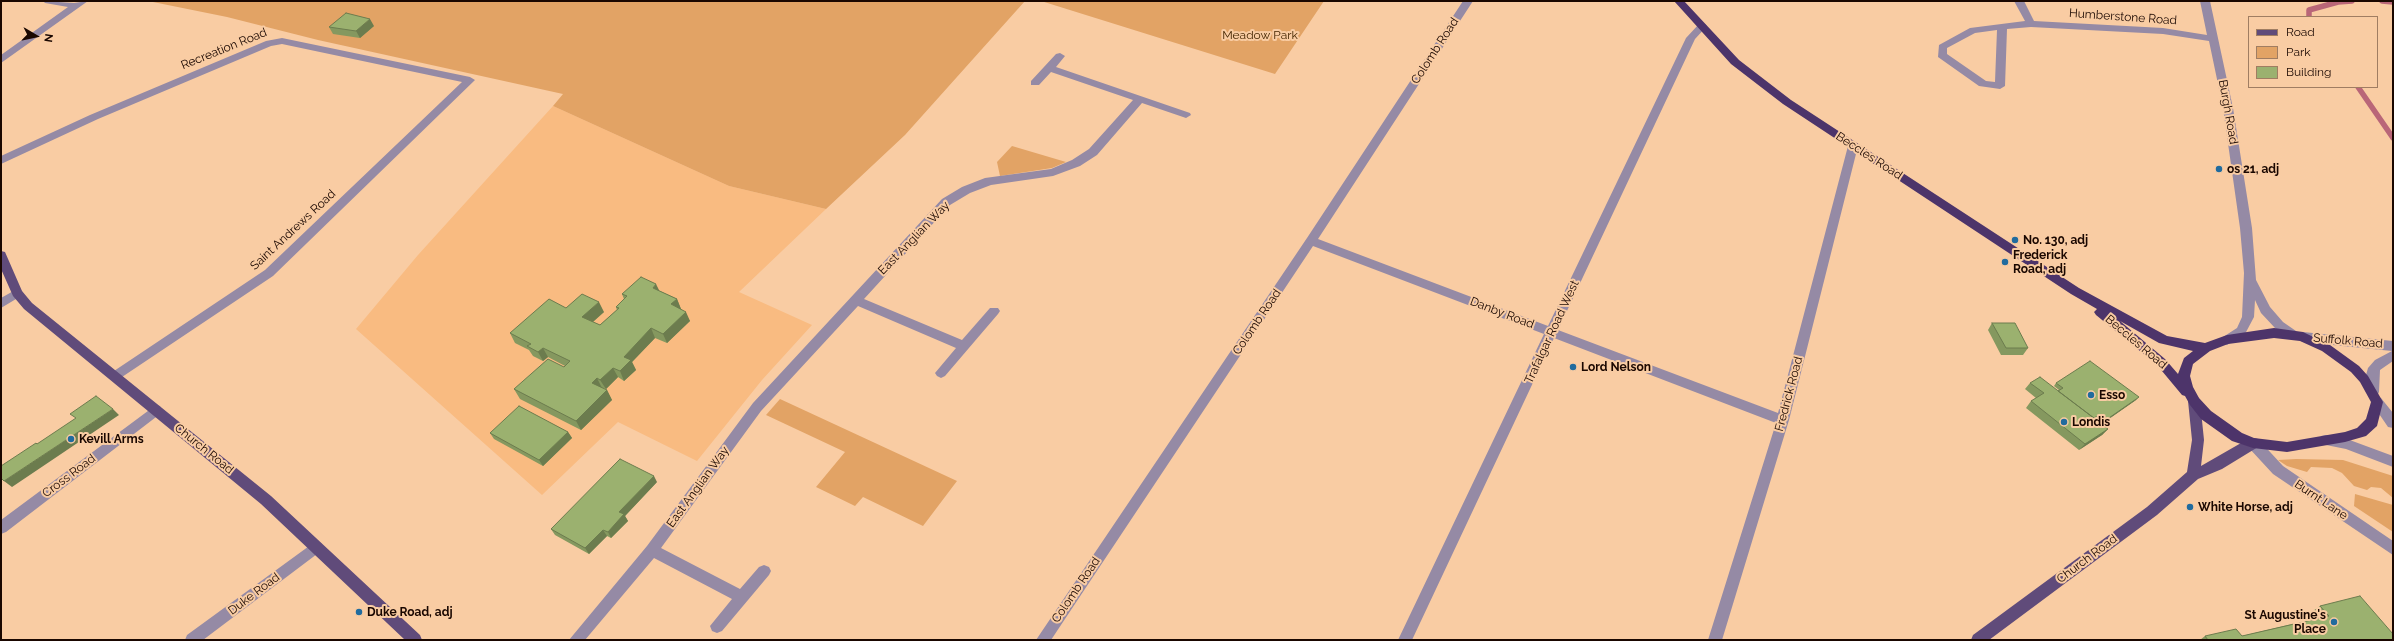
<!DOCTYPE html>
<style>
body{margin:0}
#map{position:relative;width:2394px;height:641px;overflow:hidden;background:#f9cca3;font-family:Raleway,sans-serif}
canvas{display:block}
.frame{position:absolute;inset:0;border:2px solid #1a0700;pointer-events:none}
.legend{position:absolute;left:2248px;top:16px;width:130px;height:72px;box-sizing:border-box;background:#f9cca3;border:1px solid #a07d62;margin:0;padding:5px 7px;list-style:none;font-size:12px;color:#1a0700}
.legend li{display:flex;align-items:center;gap:8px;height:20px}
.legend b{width:20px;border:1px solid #a07d62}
.north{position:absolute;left:16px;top:16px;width:40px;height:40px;-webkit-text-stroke:3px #f9cca3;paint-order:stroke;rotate:99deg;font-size:11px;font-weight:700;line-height:16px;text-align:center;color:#1a0700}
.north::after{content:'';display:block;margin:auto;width:14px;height:18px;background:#1a0700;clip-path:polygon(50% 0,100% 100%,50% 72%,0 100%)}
</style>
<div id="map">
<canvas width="2394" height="641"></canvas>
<div class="frame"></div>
<ul class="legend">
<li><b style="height:5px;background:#604b7a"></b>Road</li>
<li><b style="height:11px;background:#e2a365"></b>Park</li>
<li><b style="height:11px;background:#9bb16f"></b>Building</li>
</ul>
<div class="north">N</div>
</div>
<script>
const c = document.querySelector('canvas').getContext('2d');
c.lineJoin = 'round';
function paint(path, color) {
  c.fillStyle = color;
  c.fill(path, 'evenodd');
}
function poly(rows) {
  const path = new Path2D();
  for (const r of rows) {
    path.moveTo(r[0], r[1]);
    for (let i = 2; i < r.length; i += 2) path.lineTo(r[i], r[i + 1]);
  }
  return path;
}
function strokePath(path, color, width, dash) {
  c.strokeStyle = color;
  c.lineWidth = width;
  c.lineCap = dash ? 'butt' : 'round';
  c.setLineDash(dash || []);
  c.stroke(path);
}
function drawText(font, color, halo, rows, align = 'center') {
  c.font = font + ' Raleway,sans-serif';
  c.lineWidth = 4;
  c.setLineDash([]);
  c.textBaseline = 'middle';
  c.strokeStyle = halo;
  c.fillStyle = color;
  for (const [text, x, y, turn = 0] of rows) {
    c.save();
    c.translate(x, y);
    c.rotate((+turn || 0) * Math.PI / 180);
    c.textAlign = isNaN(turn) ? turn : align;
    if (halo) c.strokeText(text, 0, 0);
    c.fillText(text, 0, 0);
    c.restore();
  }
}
paint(poly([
 [553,106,729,186,826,209,739,292,812,325,762,380,697,461,618,422,542,495,356,329,418,255]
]), '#f9bb81');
paint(poly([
 [148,1,1025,1,905,135,826,209,729,186,553,106,563,94,318,40,227,17],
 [1041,1,1324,1,1275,74],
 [1012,146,1066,162,1052,168,1000,176,997,162],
 [780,399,888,449,957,481,923,526,863,497,855,506,816,487,845,452,766,415],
 [2296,459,2343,460,2393,476,2393,498,2381,488,2371,487,2367,490,2354,486,2342,473,2332,468,2311,467,2307,472,2287,466,2278,460],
 [2355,494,2393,505,2393,532,2354,506]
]), '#e2a365');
strokePath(poly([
 [2382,1,2393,2],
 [2309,17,2309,10,2338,2,2352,1],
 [2358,87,2393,138]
]), '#b96678', 5.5);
paint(poly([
 [43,1,74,3,88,1,1,63,1,55,68,7,45,3,43,1],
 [1463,1,1473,1,1318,239,1548,326,1686,38,1699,24,1705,24,1707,26,1695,39,1558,330,1778,413,1848,146,1853,142,1858,146,1789,420,1722,640,1708,640,1776,423,1554,338,1412,640,1398,640,1544,334,1313,246,1051,640,1036,640,1307,238,1463,1],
 [2014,1,2024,1,2034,21,2163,28,2207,35,2200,1,2210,1,2233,108,2252,228,2256,280,2270,307,2283,322,2296,331,2298,334,2296,337,2288,337,2275,328,2261,313,2255,300,2254,317,2245,334,2227,345,2223,343,2221,340,2223,337,2237,328,2242,317,2244,273,2240,228,2223,108,2209,41,2163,34,2031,27,2007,29,2005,86,2000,89,1979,86,1938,57,1939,45,1970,28,2025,21,2014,1],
 [1997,30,1995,82,1986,81,1947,54,1947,48,1975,33,1997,30],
 [282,38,470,77,475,80,273,276,119,379,111,379,109,376,111,373,265,270,462,82,282,44,271,46,98,119,1,164,1,156,90,115,266,41,282,38],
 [1060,53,1065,56,1056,67,1190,113,1191,115,1186,118,1142,103,1097,155,1080,166,1053,176,991,185,970,193,950,205,864,299,962,340,990,308,998,308,1000,311,998,314,945,376,941,378,937,376,935,373,956,348,858,306,761,411,661,548,740,589,759,567,764,565,769,567,771,571,769,575,722,631,717,633,712,631,710,626,732,599,654,558,585,640,569,640,647,546,753,403,942,199,962,187,985,178,1051,169,1072,160,1089,149,1133,100,1051,72,1039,85,1031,85,1031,81,1056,54,1060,53],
 [17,289,21,290,23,293,21,296,1,308,1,298,17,289],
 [2303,332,2393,341,2393,361,2380,370,2379,392,2377,396,2373,397,2369,396,2367,392,2366,375,2368,368,2375,360,2392,351,2303,342,2299,340,2297,337,2299,334,2303,332],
 [2377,397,2381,398,2393,413,2393,428,2388,427,2371,402,2373,398,2377,397],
 [156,405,160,406,162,410,160,414,6,532,1,534,1,520,156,405],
 [2326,435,2347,439,2393,456,2393,467,2346,449,2321,444,2320,440,2321,436,2326,435],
 [2254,439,2259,440,2283,466,2393,541,2393,555,2273,474,2249,448,2248,444,2249,440,2254,439],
 [316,541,321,543,323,547,321,551,203,640,185,640,187,635,316,541]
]), '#958aa5');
paint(poly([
 [1,251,5,252,22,291,32,303,271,496,420,635,422,640,405,640,261,504,24,309,13,296,1,269,1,251],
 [2194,396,2198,397,2200,401,2204,440,2201,466,2248,439,2253,438,2258,439,2259,443,2258,447,2222,469,2198,479,2157,515,1989,640,1971,640,1973,635,2147,507,2187,472,2192,440,2188,401,2190,397,2194,396]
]), '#604b7a');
paint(poly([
 [1674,1,1684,1,1739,60,1791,100,2079,288,2167,336,2205,343,2227,335,2274,328,2303,332,2330,345,2359,366,2368,376,2383,402,2377,426,2366,436,2345,442,2287,452,2253,448,2232,441,2201,419,2190,405,2185,396,2182,395,2157,365,2096,315,2094,312,2097,309,2071,294,1783,104,1731,64,1674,1],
 [2120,321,2159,343,2193,351,2184,358,2178,374,2165,359,2120,321],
 [2274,338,2300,341,2322,351,2351,372,2360,382,2371,402,2366,419,2357,428,2345,432,2287,442,2254,438,2242,433,2211,411,2199,398,2193,387,2190,376,2193,364,2210,351,2228,344,2274,338]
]), '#4d346a');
paint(poly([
 [374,26,360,38,333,34,329,27],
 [660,291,677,299,681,309,690,321,667,343,655,338,632,362,636,370,624,381,618,377,606,389,602,388,607,390,612,400,581,430,520,399,514,389,564,367,565,366,548,357,543,361,533,356,529,350,515,343,510,333,566,308,604,312,593,322,600,325,617,310,616,307,624,299,622,294],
 [1992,323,2028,348,2023,355,2001,355,1988,330],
 [2030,383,2058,391,2059,390,2054,386,2056,383,2136,400,2103,423,2096,418,2095,419,2108,429,2102,435,2079,450,2026,408,2031,401,2036,398,2025,389],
 [568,432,572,438,543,466,494,439,490,433],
 [657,482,625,516,628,521,611,538,607,536,589,554,555,535,551,529],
 [2320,606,2393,640,2200,640,2205,636,2242,636,2309,620,2306,616]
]), '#85985f');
paint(poly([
 [370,19,374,26,360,38,356,31],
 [656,284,661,294,653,288],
 [677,299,681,309,675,314,671,304],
 [599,302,604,312,588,326,582,317],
 [686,312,690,321,667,343,663,334],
 [651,328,655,338,632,362,636,370,624,381,620,371,624,357],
 [543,348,548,357,543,361,538,352],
 [613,368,618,377,606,389,600,380],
 [597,378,602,388,597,392,592,383],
 [607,390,612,400,581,430,576,421],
 [2139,397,2136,400,2103,423,2106,420],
 [113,409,119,415,12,487,4,481],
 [2108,429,2102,435,2079,450,2085,444],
 [568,432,572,438,543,466,539,460],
 [654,476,657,482,625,516,628,521,611,538,608,532,619,512],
 [603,530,607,536,589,554,585,548]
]), '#6c7c4e');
const building = poly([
 [346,13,370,19,356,31,329,27,346,13],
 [641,277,656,284,653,288,677,299,671,304,686,312,663,334,651,328,624,357,631,360,620,371,613,368,600,380,597,378,592,383,607,390,576,421,514,389,548,359,564,367,570,361,543,348,538,352,527,346,531,344,510,333,549,299,566,308,582,294,599,302,582,317,600,325,619,308,616,307,627,296,622,294,641,277],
 [1992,323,2015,323,2028,348,2006,348,1992,323],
 [2090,361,2139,397,2106,420,2099,415,2094,418,2058,391,2063,388,2056,383,2090,361],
 [2040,377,2108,429,2085,444,2031,401,2044,393,2030,383,2040,377],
 [96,396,113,409,4,481,1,478,1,466,36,443,37,444,76,418,70,414,96,396],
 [519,406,568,432,539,460,490,433,519,406],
 [620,459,654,476,619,512,624,514,608,532,603,530,585,548,551,529,620,459],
 [2360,596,2393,634,2393,640,2208,640,2205,636,2236,629,2242,636,2329,616,2320,606,2360,596]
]);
paint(building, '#9bb16f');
strokePath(building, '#6c7c4e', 1);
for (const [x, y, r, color] of [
 [2219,169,4,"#216b9e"],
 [2015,240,4,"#216b9e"],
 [2005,262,4,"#216b9e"],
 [1573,367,4,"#216b9e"],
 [2091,395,4,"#216b9e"],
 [2064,422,4,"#216b9e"],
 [71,439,4,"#216b9e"],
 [2190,507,4,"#216b9e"],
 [359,612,4,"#216b9e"],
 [2334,622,4,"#216b9e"]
]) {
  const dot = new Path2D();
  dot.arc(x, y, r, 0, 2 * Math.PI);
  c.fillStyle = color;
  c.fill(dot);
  strokePath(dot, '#f9cca3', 1.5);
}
drawText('12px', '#1a0700', '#f9cca3', [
 ["Humberstone Road",2123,17,4],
 ["Recreation Road",224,49,-22],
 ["Colomb Road",1435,51,-57],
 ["Burgh Road",2228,112,80],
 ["Beccles Road",1869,156,33],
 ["Saint Andrews Road",293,230,-43],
 ["East Anglian Way",914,238,-46],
 ["Danby Road",1502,313,21],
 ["Colomb Road",1257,322,-56],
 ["Trafalgar Road West",1552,332,-65],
 ["Suffolk Road",2348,341,5],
 ["Beccles Road",2136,342,40],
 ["Fredrick Road",1789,394,-75],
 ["Church Road",204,449,39],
 ["Cross Road",69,476,-37],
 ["East Anglian Way",698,487,-54],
 ["Burnt Lane",2321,500,34],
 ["Church Road",2087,559,-37],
 ["Colomb Road",1076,590,-56],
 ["Duke Road",254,594,-37]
]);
drawText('12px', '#442501', '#f9cca3', [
 ["Meadow Park",1260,35]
]);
drawText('bold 12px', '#1a0700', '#f9cca3', [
 ["os 21, adj",2227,169],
 ["No. 130, adj",2023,240],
 ["Frederick",2013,255],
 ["Road, adj",2013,269],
 ["Lord Nelson",1581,367],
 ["Esso",2099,395],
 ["Londis",2072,422],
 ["Kevill Arms",79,439],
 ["White Horse, adj",2198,507],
 ["Duke Road, adj",367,612],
 ["St Augustine's",2326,615,"right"],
 ["Place",2326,629,"right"]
], 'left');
</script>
